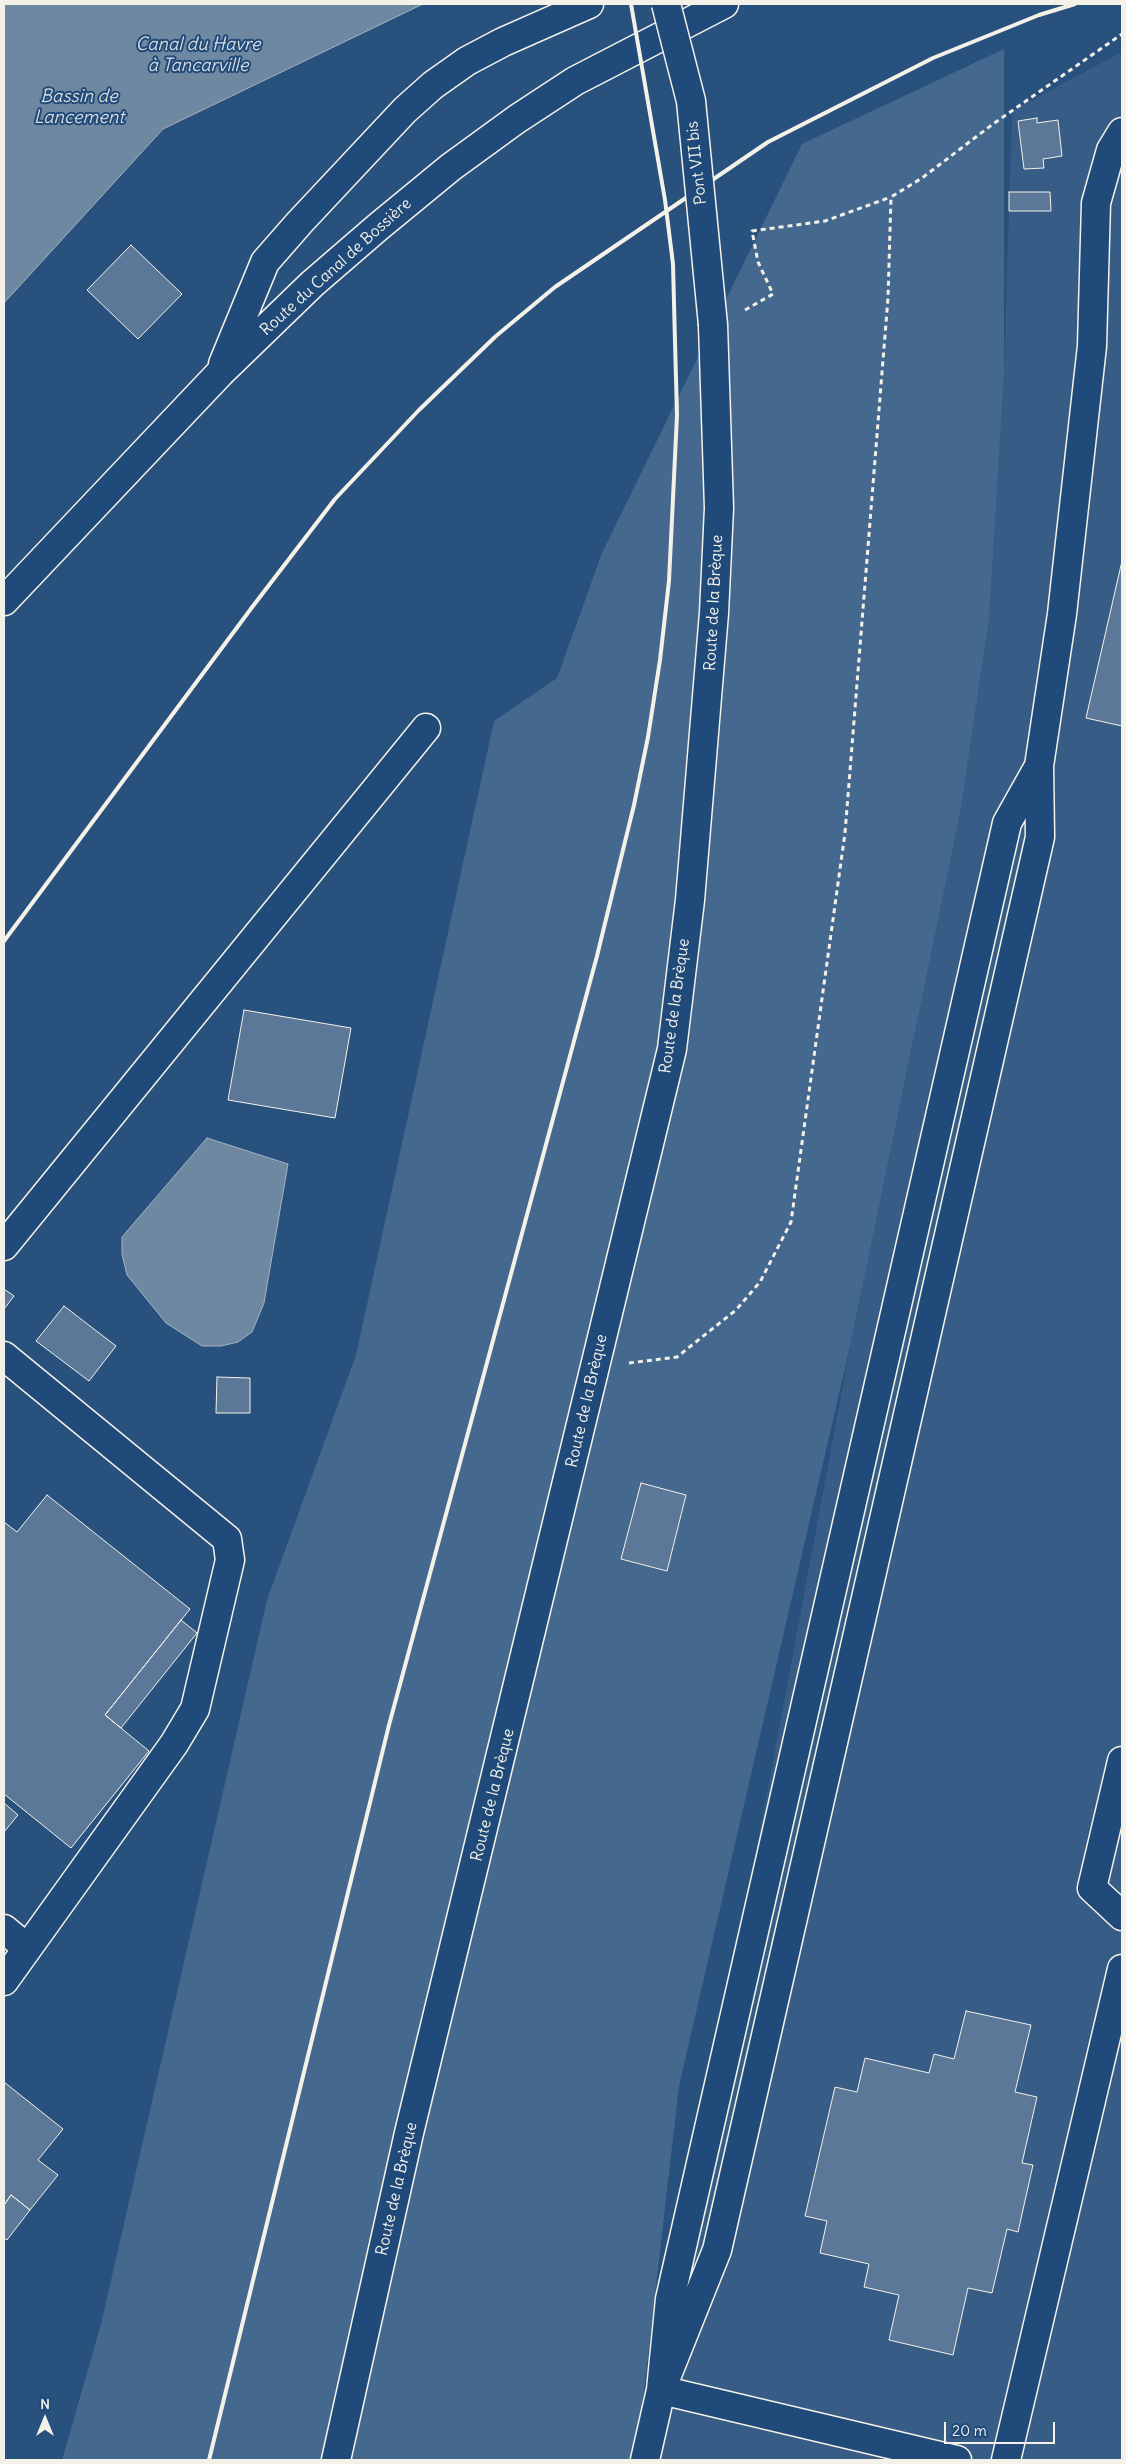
<!DOCTYPE html>
<meta charset="utf-8">
<style>
body{margin:0}
#map{position:relative;width:1126px;height:2464px;overflow:hidden;background:#28517e;font-family:Delius,sans-serif}
canvas{display:block}
.frame{position:absolute;inset:0;border:5px solid #f4f1e8;pointer-events:none}
.north{position:absolute;left:20px;top:2394px;width:50px;height:50px;-webkit-text-stroke:4px #1f4a7a;paint-order:stroke;rotate:0deg;font-size:14px;font-weight:700;line-height:20px;text-align:center;color:#f4f1e8}
.north::after{content:'';display:block;margin:auto;width:18px;height:22px;background:#f4f1e8;clip-path:polygon(50% 0,100% 100%,50% 72%,0 100%)}
.scale{position:absolute;left:944px;top:2422px;width:111px;height:22px;box-sizing:border-box;border:2px solid #f4f1e8;border-top:0;padding-left:6px;font-size:15px;line-height:18px;white-space:nowrap;color:#f4f1e8;-webkit-text-stroke:4px #1f4a7a;paint-order:stroke}
</style>
<div id="map">
<canvas width="1126" height="2464"></canvas>
<div class="frame"></div>
<div class="north">N</div>
<div class="scale">20 m</div>
</div>
<script>
const c = document.querySelector('canvas').getContext('2d');
c.lineJoin = 'round';
function paint(path, color) {
  c.fillStyle = color;
  c.fill(path, 'evenodd');
}
function poly(rows) {
  const path = new Path2D();
  for (const r of rows) {
    path.moveTo(r[0], r[1]);
    for (let i = 2; i < r.length; i += 2) path.lineTo(r[i], r[i + 1]);
  }
  return path;
}
function strokePath(path, color, width, dash) {
  c.strokeStyle = color;
  c.lineWidth = width;
  c.lineCap = dash ? 'butt' : 'round';
  c.setLineDash(dash || []);
  c.stroke(path);
}
function drawText(font, color, halo, rows, align = 'center') {
  c.font = font + ' Delius,sans-serif';
  c.lineWidth = 4;
  c.setLineDash([]);
  c.textBaseline = 'middle';
  c.strokeStyle = halo;
  c.fillStyle = color;
  for (const [text, x, y, turn = 0] of rows) {
    c.save();
    c.translate(x, y);
    c.rotate((+turn || 0) * Math.PI / 180);
    c.textAlign = isNaN(turn) ? turn : align;
    if (halo) c.strokeText(text, 0, 0);
    c.fillText(text, 0, 0);
    c.restore();
  }
}
paint(poly([
 [1122,52,1122,2460,643,2460,851,1342,960,814,989,620,1004,376,1012,111]
]), '#375d86');
paint(poly([
 [1004,49,1004,376,989,620,960,814,851,1342,679,2086,636,2460,62,2460,101,2324,267,1600,356,1355,494,721,557,678,602,553,802,144]
]), '#45688e');
const water = poly([
 [4,4,423,4,163,129,4,303,4,4],
 [207,1138,288,1164,264,1303,252,1332,238,1342,221,1346,202,1346,166,1323,127,1275,122,1254,122,1237,207,1138]
]);
paint(water, '#6e88a2');
strokePath(water, '#a4b2be', 1);
const building = poly([
 [1037,118,1037,123,1058,120,1062,156,1043,159,1044,168,1024,169,1018,121,1037,118],
 [1009,192,1050,192,1051,211,1009,211,1009,192],
 [131,245,182,294,138,339,87,290,131,245],
 [1122,561,1122,726,1086,718,1122,561],
 [244,1010,351,1028,335,1118,228,1100,244,1010],
 [4,1289,14,1296,4,1309,4,1289],
 [64,1306,116,1346,89,1381,36,1341,64,1306],
 [217,1377,250,1378,250,1413,216,1413,217,1377],
 [641,1483,686,1495,667,1571,621,1559,641,1483],
 [47,1495,190,1609,105,1715,149,1751,71,1848,4,1794,4,1522,17,1532,47,1495],
 [181,1620,197,1633,121,1728,105,1715,181,1620],
 [4,1803,18,1815,4,1832,4,1803],
 [966,2011,1031,2025,1015,2092,1037,2097,1022,2163,1033,2165,1018,2232,1007,2229,992,2293,968,2288,953,2355,889,2340,899,2295,864,2287,869,2264,820,2253,827,2221,805,2216,835,2087,857,2092,865,2058,929,2073,934,2054,954,2059,966,2011],
 [4,2082,63,2129,38,2160,58,2175,30,2210,11,2195,4,2205,4,2082],
 [11,2195,30,2210,7,2240,4,2238,4,2205,11,2195]
]);
paint(building, '#5b7899');
strokePath(building, '#f4f1e8', 1);
const minor = poly([
 [223,364,265,262,300,222,405,110,433,85,467,61,503,42,589,4],
 [4,601,220,373,312,284,378,227,451,167,517,119,575,81,724,4],
 [4,1246,426,728],
 [4,1356,227,1539,230,1560,195,1709,174,1744,4,1981],
 [1122,1761,1092,1888,1122,1916],
 [4,1929,27,1948],
 [661,2390,717,2250,1040,837,1039,766,1062,614,1092,346,1096,203,1111,150,1122,132],
 [661,2390,957,2460],
 [645,2460,661,2390,670,2299,1007,823,1039,766],
 [1006,2460,1122,1969]
]);
const major = poly([
 [336,2460,409,2133,672,1049,690,900,714,613,719,508,713,325]
]);
strokePath(minor, '#f4f1e8', 31);
strokePath(major, '#f4f1e8', 31);
strokePath(poly([
 [745,310,773,294,758,262,752,231,825,221,891,197],
 [629,1363,677,1357,736,1310,760,1282,791,1222,845,833,888,298,891,197,922,178,993,124,1122,34]
]), '#f4f1e8', 3, [5, 4]);
strokePath(minor, '#1f4a7a', 28);
strokePath(major, '#1f4a7a', 28);
strokePath(poly([
 [4,941,253,606,335,499,419,410,496,336,555,287,768,142,933,58,1039,15,1075,4],
 [209,2460,389,1725,597,956,634,805,648,737,660,660,669,581,677,415,675,342,673,264,665,200,631,4]
]), '#f4f1e8', 4);
const majorBridge = poly([
 [666,4,691,101,713,325]
]);
strokePath(majorBridge, '#f4f1e8', 31, []);
strokePath(majorBridge, '#1f4a7a', 28);
drawText('16px', '#f4f1e8', '#1f4a7a', [
 ["Pont VII bis",697,163,-96],
 ["Route du Canal de Bossière",336,267,-42],
 ["Route de la Brèque",714,603,-87],
 ["Route de la Brèque",675,1006,-82],
 ["Route de la Brèque",587,1401,-77],
 ["Route de la Brèque",493,1795,-76],
 ["Route de la Brèque",397,2189,-77]
]);
drawText('italic 18px', '#d9dcda', '#1f4a7a', [
 ["Canal du Havre",198,45],
 ["à Tancarville",198,66],
 ["Bassin de",79,97],
 ["Lancement",79,118]
]);
</script>
